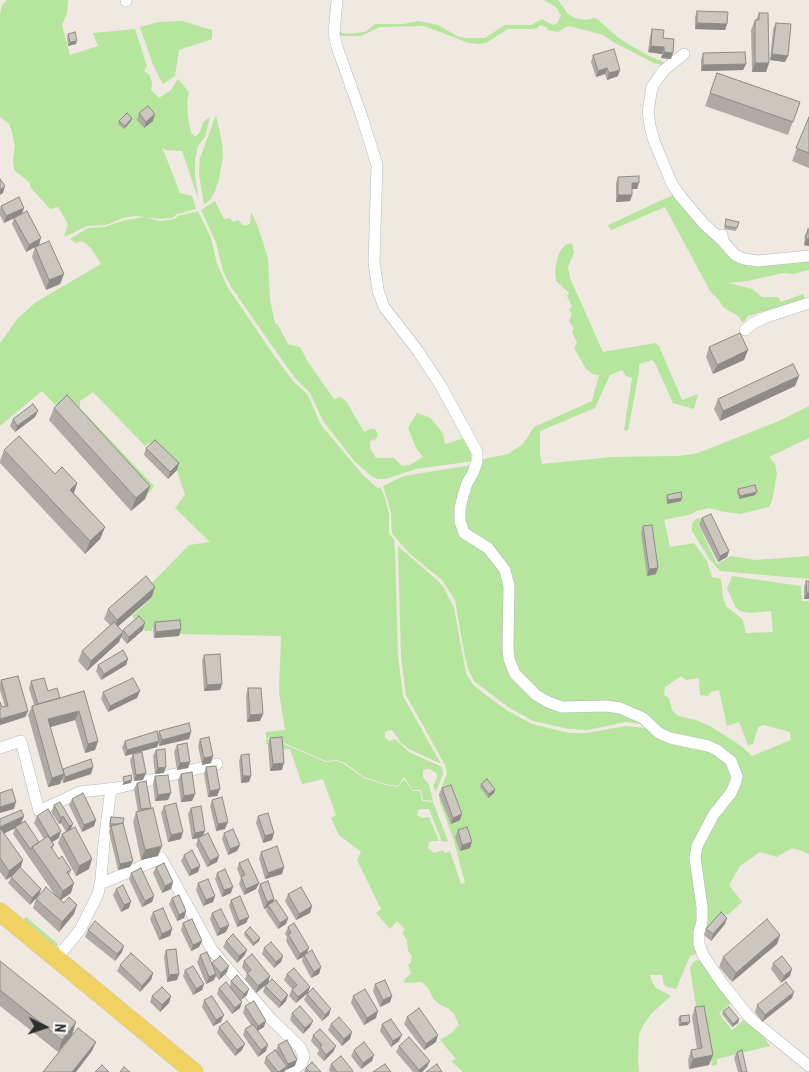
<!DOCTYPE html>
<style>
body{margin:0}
#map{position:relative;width:809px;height:1072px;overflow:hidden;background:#efe9e1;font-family:"Roboto Condensed",sans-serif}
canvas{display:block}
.north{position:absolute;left:20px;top:1002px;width:50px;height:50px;-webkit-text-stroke:4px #fff;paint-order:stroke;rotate:94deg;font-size:14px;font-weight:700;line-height:20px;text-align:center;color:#2e2e2e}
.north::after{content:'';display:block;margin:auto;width:18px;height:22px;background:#2e2e2e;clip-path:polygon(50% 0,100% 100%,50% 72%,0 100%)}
</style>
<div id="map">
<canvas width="809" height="1072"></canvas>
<div class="north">N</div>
</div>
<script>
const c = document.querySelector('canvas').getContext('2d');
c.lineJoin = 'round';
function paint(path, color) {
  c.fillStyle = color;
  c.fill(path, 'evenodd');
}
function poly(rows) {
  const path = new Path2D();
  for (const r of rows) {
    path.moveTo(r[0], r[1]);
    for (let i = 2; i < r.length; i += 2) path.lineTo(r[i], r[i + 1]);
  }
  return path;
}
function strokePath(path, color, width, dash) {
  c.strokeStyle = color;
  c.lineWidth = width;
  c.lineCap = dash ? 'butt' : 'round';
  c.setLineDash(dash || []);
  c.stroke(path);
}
paint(poly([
 [7,0,68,0,67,13,62,25,70,55,98,46,93,33,135,29,147,66,144,71,150,75,152,83,151,90,159,98,171,90,178,79,189,92,187,101,188,117,191,133,195,137,200,132,203,122,210,117,205,137,198,146,195,159,195,174,198,198,182,151,165,150,162,147,180,193,192,196,196,209,177,214,172,218,161,219,135,216,123,218,106,225,87,226,64,237,68,224,58,207,50,209,31,188,29,182,14,170,13,160,15,146,11,129,9,124,0,117,0,14,2,5],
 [544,0,558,0,568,14,575,18,586,20,594,18,597,19,620,39,647,55,666,63,665,66,654,63,615,43,603,35,570,26,566,27,558,32,548,30,546,27,541,25,537,28,531,29,508,29,486,43,480,44,469,43,424,26,380,27,361,36,338,36,338,31,346,34,365,32,375,24,404,24,418,21,438,25,459,37,467,38,485,38,505,25,531,25,542,19,553,25,557,23,561,16,557,8],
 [182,21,212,30,212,39,179,50,175,76,163,84,153,65,140,27,158,22],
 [216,115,222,142,223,157,219,179,215,191,211,199,204,205,199,174,200,158],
 [675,194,716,243,731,259,739,264,749,265,809,260,809,270,793,274,783,273,748,281,728,283,752,289,762,297,778,297,781,302,803,294,805,299,748,316,743,323,738,316,723,307,718,299,710,291,665,207,611,230,608,225],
 [215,201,224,219,230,218,233,222,238,220,244,226,250,224,251,212,257,224,268,258,270,300,275,323,278,325,288,344,300,347,308,362,334,399,340,397,346,401,364,432,370,429,375,429,378,434,376,439,370,441,370,448,376,458,394,458,402,466,410,465,423,457,416,448,408,428,417,413,429,417,436,424,443,434,445,444,468,437,474,461,416,469,386,479,378,479,371,476,355,462,323,421,310,393,294,377,231,287,223,271,216,242,201,210],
 [198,211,211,238,217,264,228,288,273,354,293,381,308,395,321,425,363,475,375,486,378,488,380,487,384,495,389,513,389,534,394,539,395,550,398,657,403,696,441,764,409,749,401,743,392,730,387,731,385,733,385,738,389,741,395,739,409,752,442,767,443,774,436,792,433,786,437,778,437,774,430,769,426,769,423,771,423,777,429,785,433,801,423,800,421,790,413,790,404,777,398,786,385,784,364,777,345,763,337,760,326,761,275,739,266,738,266,732,285,730,279,692,281,636,180,634,179,626,152,628,152,631,145,631,132,616,153,597,146,589,189,545,210,542,175,508,185,495,177,471,150,442,145,446,93,392,80,401,80,408,154,486,144,499,42,391,0,426,0,343,18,318,36,302,101,264,91,248,82,241,76,243,70,239,88,228,105,227,125,220,144,217,159,221,168,220,175,219,178,216],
 [572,243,574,253,568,267,570,278,603,352,655,343,659,346,682,400,698,394,694,409,673,403,655,363,652,360,639,364,639,372,628,431,624,430,632,378,626,376,622,370,610,375,595,408,540,431,540,455,542,464,612,457,679,456,698,453,779,421,809,406,809,438,769,457,775,464,777,474,772,501,769,507,740,514,725,512,709,508,696,511,692,514,664,520,670,547,694,543,707,561,712,577,721,579,723,598,726,606,743,620,746,633,773,632,771,611,750,613,742,612,736,608,727,589,732,576,801,586,802,601,809,601,809,854,796,849,792,848,777,857,760,852,740,866,729,885,742,902,728,915,719,914,702,938,699,854,708,830,734,797,737,763,669,736,644,715,558,700,540,692,527,680,514,665,509,567,506,561,465,530,463,506,476,478,480,460,508,454,523,444,534,427,592,401,599,375,593,374,586,369,574,348,577,343,572,332,574,329,569,321,572,314,569,310,572,306,567,296,569,293,556,281,555,269,559,253,565,245],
 [681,676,686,680,699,678,700,695,708,696,711,692,719,690,727,726,739,722,748,745,753,744,758,727,763,725,790,732,791,740,752,756,741,746,710,726,696,720,678,716,672,710,669,698,664,695,665,687],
 [473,465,455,513,504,577,506,660,538,700,606,708,646,725,626,722,587,730,569,729,533,721,508,707,474,681,469,671,465,657,455,600,442,580,409,553,394,536,392,533,391,512,383,486,404,476],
 [706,517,710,518,698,524,717,564,731,556,755,560,809,556,809,579,720,571,710,560,692,531,692,524,696,519],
 [398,546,439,582,444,588,454,608,466,673,472,683,478,689,506,710,532,724,569,733,587,733,626,726,645,728,658,734,700,747,722,758,734,777,697,836,697,888,699,953,690,956,676,989,667,987,664,984,662,975,650,975,652,982,656,988,671,996,652,1013,644,1024,639,1034,638,1060,639,1072,463,1072,451,1061,456,1059,440,1040,451,1033,459,1025,454,1014,449,1009,439,1004,433,998,428,988,422,982,404,983,405,979,411,973,408,965,411,962,412,956,408,951,407,940,402,933,405,929,397,921,390,929,376,913,381,909,357,860,361,852,339,835,331,818,336,815,323,779,302,784,290,749,280,750,280,743,266,744,266,739,274,740,326,762,337,761,344,764,364,778,385,785,398,787,404,779,413,791,420,791,422,801,433,802,448,841,442,842,429,809,421,809,418,810,417,815,422,818,429,817,439,841,432,841,429,843,428,848,434,853,443,850,445,853,450,851,461,884,465,883,454,841,440,802,439,793,447,774,445,765,406,695,401,657],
 [26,917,58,944,55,950,21,923],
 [697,960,702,961,732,1002,719,1013,732,1030,745,1019,764,1037,770,1046,717,1059,717,1065,712,1066,702,1013,697,1013,690,968,693,963]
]), '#b6e59e');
const street = poly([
 [126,0,126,1],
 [337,0,334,34,337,47,362,117,377,165,374,262,378,290,384,307,418,351,441,386,477,452,477,462,473,473,467,483,463,496,460,509,460,521,464,533,488,548,505,570,509,586,508,648,509,659,515,674,536,695,548,702,562,707,606,706,620,708,643,718,659,733,670,738,708,746,717,750,731,761,737,777,735,784,731,793,714,814,697,846,695,858,702,907,702,921,699,933,699,944,703,955,722,983,750,1018,809,1066],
 [684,54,664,70,652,87,648,112,650,126,654,141,672,184,681,197,704,224,723,241],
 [722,235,723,241,735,255,744,259,758,261,809,256],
 [745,330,752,324,766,317,809,303],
 [0,748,21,741,39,811,80,792,117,788,217,764],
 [100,884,161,858,212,950,271,1019,300,1047,304,1056,302,1063,291,1072],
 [57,958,80,930,98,894,101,879,104,843,111,788]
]);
const primary = poly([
 [0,912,194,1072]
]);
strokePath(street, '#b4b7c1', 12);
strokePath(primary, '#c9c9c9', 19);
strokePath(street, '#fff', 11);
strokePath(primary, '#f2d163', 18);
paint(poly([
 [697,11,727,24,725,30,695,29,695,17],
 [759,13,769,63,766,72,752,72,751,30,755,20,756,20],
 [776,23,785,62,770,60,773,29],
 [652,29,671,59,661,58,662,54,648,52,650,36],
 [68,34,76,44,68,46,67,37],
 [703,53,746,64,743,70,701,71,701,60],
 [593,55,618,76,607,80,605,74,596,77,591,62],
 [717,73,800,102,788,135,705,106],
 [139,113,153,121,144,128,137,120],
 [809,117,809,168,792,161],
 [119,121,131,121,124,129,118,124],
 [618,177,637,189,632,189,632,195,630,201,616,202,616,183],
 [1,206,22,214,39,245,26,252,12,224,14,218,21,215,4,223,0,215,0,209],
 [726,219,737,228,736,231,724,229],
 [808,229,809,246,804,245,805,235],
 [35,247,64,274,60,284,46,290,32,257],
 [709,347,748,350,744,360,713,374,706,357],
 [799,376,795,386,720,421,714,409,718,399],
 [54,408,150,486,145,499,131,511,49,420],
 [35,417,15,432,10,426,13,419],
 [146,448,179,463,177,470,168,479,144,455],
 [4,450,55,474,77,483,74,493,105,527,100,539,85,554,0,463,0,461],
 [738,489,755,495,739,499,737,492],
 [667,495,682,498,681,501,667,504,666,498],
 [702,518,729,551,727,557,718,562,699,525],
 [643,526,656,574,647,576,641,533],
 [806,581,809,599,804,599,804,587],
 [152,597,118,626,122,631,123,630,143,630,127,644,121,637,119,642,87,671,78,661,82,651,110,625,104,619,108,609],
 [155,622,181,629,179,636,154,638,153,629],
 [204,655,222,684,220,690,204,691,202,661],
 [128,659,126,665,101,680,96,671,98,665],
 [1,680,28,711,25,717,0,725,0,702,2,707,5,707,0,690,0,684],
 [31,681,60,698,84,691,98,741,95,750,85,753,75,720,50,727,62,770,93,767,91,774,63,783,62,779,60,784,48,787,28,715,32,706,34,705,29,688],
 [248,688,263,714,260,721,247,722,246,695],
 [103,692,137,698,108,712,101,699],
 [159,731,191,732,189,739,159,746,159,743,157,747,125,756,122,747,125,741,158,735],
 [270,738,282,770,270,771,268,745],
 [200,739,213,756,211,763,202,765,198,746],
 [177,745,190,762,188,768,177,770,174,752],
 [156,750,164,773,155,774,153,756],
 [133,754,143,780,134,781,130,760],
 [241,755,251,776,249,782,241,783,239,761],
 [206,767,220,789,217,796,208,797,204,774],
 [181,774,195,794,192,801,181,802,178,780],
 [155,776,171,793,168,800,155,801,153,783],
 [137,783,151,808,158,856,141,860,133,822,136,812,138,812,134,789],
 [481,784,495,789,494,793,488,798,480,787],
 [442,788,460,820,451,824,439,795],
 [72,799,96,820,94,826,82,832,69,805],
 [212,800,225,829,216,831,210,806],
 [54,805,73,824,71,829,89,869,76,876,58,843,62,834,66,832,61,823,59,824,51,812],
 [164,806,181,839,168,842,161,813],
 [191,808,203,836,219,856,217,862,207,867,196,845,198,838,192,839,188,814],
 [24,816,21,823,39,842,44,839,34,823,37,816,59,838,52,842,54,845,52,850,59,859,71,870,69,875,71,893,61,900,74,914,59,932,33,908,36,899,55,895,13,834,15,828,4,834,21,868,41,889,39,895,30,905,8,883,12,876,6,880,0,872,0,819],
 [258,816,272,840,263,843,256,823],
 [111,817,123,823,130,867,118,870,109,832,110,827,109,827,110,820],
 [458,830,470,848,460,851,455,837],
 [224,833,240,845,237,851,228,855,222,839],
 [261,852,284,867,282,874,265,879,259,858],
 [184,855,200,866,198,872,189,876,181,861],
 [239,863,259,883,256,889,244,895,239,884,241,878,237,869],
 [156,867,173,882,171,889,162,893,153,873],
 [131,873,154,896,152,902,142,907,129,879],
 [217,873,231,893,222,897,215,879],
 [198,883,215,896,213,902,203,906,196,890],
 [260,884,274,899,274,901,288,918,286,924,278,929,266,911,267,908,264,909,258,891],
 [116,889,129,908,121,912,113,895],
 [288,894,312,906,310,913,296,920,285,901],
 [172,898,186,911,184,918,177,921,169,904],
 [231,900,246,923,237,927,229,906],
 [153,912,172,929,170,936,159,940,150,919],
 [212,913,229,925,226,932,217,936,210,919],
 [183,923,202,941,199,947,191,951,181,930],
 [725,924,711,941,704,935,706,929],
 [288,927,307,953,321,967,319,974,311,978,302,961,303,957,297,960,286,941,287,937,285,934],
 [88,930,122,952,115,961,85,937],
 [245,932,260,938,259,941,253,946,244,935],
 [780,935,777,944,732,982,719,967,723,957],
 [226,941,247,950,244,956,237,963,223,947],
 [264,948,281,962,274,968,262,954],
 [166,950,179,974,177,980,167,982,164,957],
 [200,955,212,964,227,972,219,980,216,976,214,980,206,984,197,962],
 [0,961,76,1022,72,1035,58,1052,0,1006],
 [244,961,270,976,268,983,256,993,245,979,247,974,242,967],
 [773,963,790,976,781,983,771,969],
 [120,965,153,973,151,980,140,992,117,971],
 [185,970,204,984,202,990,193,995,183,976],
 [287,974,310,987,296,1003,289,996,292,989,284,980],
 [231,981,247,995,241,1000,240,1008,232,1014,217,994,219,988,230,986],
 [375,984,392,996,390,1002,380,1007,373,991],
 [265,986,286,1001,279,1008,263,992],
 [307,994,329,1015,322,1021,304,1000],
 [152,996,169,1003,160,1012,150,1002],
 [353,996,376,1018,364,1025,351,1003],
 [792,998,762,1022,755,1012,757,1005],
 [204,1000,221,1022,213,1026,202,1007],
 [245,1006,264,1027,258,1031,266,1051,258,1057,243,1035,245,1029,251,1025,243,1013],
 [695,1007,709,1065,689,1069,688,1060,691,1050,697,1049,692,1017],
 [723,1011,739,1019,738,1023,732,1027,722,1014],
 [292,1013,310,1027,303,1034,290,1020],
 [680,1016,688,1025,679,1026,678,1019],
 [407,1017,436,1042,424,1050,404,1024],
 [331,1024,350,1039,342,1046,328,1030],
 [382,1024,399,1041,391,1047,380,1031],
 [219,1027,242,1050,235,1056,217,1033],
 [313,1035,336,1046,333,1052,324,1061,317,1054,319,1050,311,1041],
 [278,1045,295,1066,286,1070,285,1070,284,1072,271,1072,264,1063,266,1057,277,1054,276,1051],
 [399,1046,427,1067,422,1072,413,1072,396,1052],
 [354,1050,372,1061,361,1069,351,1056],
 [737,1052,747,1072,738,1072,734,1058],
 [331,1064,352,1072,330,1072,329,1070],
 [306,1068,321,1072,304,1072]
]), '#afaba4');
paint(poly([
 [697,23,727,24,725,30,695,29],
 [77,41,76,44,68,46,70,42],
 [651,46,664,47,662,54,648,52],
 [664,52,673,53,671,59,661,58],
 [772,54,788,56,785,62,770,60],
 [755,63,769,63,766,72,752,72],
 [746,64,743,70,701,71,703,65],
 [607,68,605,74,596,77,598,71],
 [620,70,618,76,607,80,609,73],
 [155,114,153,121,144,128,146,122],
 [132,118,131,121,124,129,125,126],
 [632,183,639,183,637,189,630,189],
 [5,186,3,193,0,195,0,190],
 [618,195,632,195,630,201,616,202],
 [24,208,22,214,4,223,6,216],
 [41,238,39,245,26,252,29,245],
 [806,239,809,239,809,246,804,245],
 [64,274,60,284,46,290,49,280],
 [748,350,744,360,713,374,717,365],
 [799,376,795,386,720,421,723,411],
 [38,411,35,417,15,432,17,426],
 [179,463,177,470,168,479,170,472],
 [77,483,73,496,70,490],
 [150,486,145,499,131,511,136,498],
 [757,492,755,495,739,499,740,496],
 [682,498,681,501,667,504,668,500],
 [105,527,100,539,85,554,90,541],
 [729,551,727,557,718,562,720,556],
 [658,568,656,574,647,576,649,569],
 [155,587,152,597,114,630,117,620],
 [807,593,809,593,809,599,804,599],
 [145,623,143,630,127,644,129,637],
 [181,629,179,636,154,638,156,632],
 [123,632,119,642,87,671,91,661],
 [128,659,126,665,101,680,104,674],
 [222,684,220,690,204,691,207,685],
 [140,691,137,698,108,712,110,706],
 [28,711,25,717,0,725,0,719],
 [79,711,75,720,44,729,48,719],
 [263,714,260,721,247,722,250,715],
 [191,732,189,739,159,746,162,740],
 [98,741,95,750,85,753,88,744],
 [159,741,157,747,125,756,127,750],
 [213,756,211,763,202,765,204,758],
 [190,762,188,768,177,770,180,763],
 [284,763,282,770,270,771,273,764],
 [93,767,91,774,63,783,65,777],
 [166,767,164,773,155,774,158,768],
 [146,773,143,780,134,781,136,775],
 [64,774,60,784,48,787,52,778],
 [243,776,251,776,249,782,241,783],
 [132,780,131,783,122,785,124,782],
 [220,789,217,796,208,797,210,791],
 [495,789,494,793,488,798,489,794],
 [171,793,168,800,155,801,158,795],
 [195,794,192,801,181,802,184,796],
 [16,802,14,809,0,813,0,807],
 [462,814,460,820,451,824,453,818],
 [24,816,20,826,0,835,0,827],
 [63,816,61,823,59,824,61,818],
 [96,820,94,826,82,832,84,825],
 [228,822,225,829,216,831,218,824],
 [73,824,70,830,66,832,69,826],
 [61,831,59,838,47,845,50,838],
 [205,831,202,838,192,839,195,833],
 [183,832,181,839,168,842,171,835],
 [274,833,272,840,263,843,265,836],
 [472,842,470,848,460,851,462,845],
 [240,845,237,851,228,855,230,849],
 [162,846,158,856,141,860,145,850],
 [219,856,217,862,207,867,210,861],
 [92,859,89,869,76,876,79,866],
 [23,860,20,870,6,880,9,871],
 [133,861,130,867,118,870,120,864],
 [200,866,198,872,189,876,191,870],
 [284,867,282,874,265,879,268,873],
 [173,882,171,889,162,893,165,886],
 [74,883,71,893,59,901,63,891],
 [259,883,256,889,244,895,246,889],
 [233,887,231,893,222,897,224,890],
 [41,889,39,895,30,905,32,898],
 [154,896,152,902,142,907,145,901],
 [215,896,213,902,203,906,206,900],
 [274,899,272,906,268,905,267,908,264,909,267,902],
 [131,902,129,908,121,912,124,905],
 [77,905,74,914,59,932,62,922],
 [312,906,310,913,296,920,299,914],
 [186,911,184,918,177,921,179,915],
 [249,917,246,923,237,927,239,921],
 [288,918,286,924,278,929,280,923],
 [727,918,725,924,711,941,713,934],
 [229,925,226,932,217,936,220,929],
 [172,929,170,936,159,940,162,934],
 [780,935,777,944,732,982,736,973],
 [260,938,259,941,253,946,254,943],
 [202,941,199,947,191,951,193,945],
 [124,946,122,952,115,961,117,954],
 [309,948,306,955,304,955,303,957,297,960,300,954],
 [247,950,244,956,237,963,239,956],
 [283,956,281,962,274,968,276,962],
 [229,966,227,972,219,980,221,973],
 [321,967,319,974,311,978,314,972],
 [792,969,790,976,781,983,784,976],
 [153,973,151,980,140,992,142,986],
 [179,974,177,980,167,982,169,975],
 [216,974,214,980,206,984,209,977],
 [270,976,268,983,256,993,258,986],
 [204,984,202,990,193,995,196,989],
 [310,987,308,993,296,1003,298,997],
 [249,989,247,995,241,1000,244,994],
 [794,992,792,998,762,1022,765,1015],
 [288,995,286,1001,279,1008,281,1002],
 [171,996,169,1003,160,1012,162,1005],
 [392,996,390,1002,380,1007,383,1000],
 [242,1002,240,1008,232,1014,235,1008],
 [331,1009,329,1015,322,1021,325,1015],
 [378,1011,376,1018,364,1025,367,1018],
 [224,1015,221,1022,213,1026,216,1020],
 [739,1019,738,1023,732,1027,733,1024],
 [266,1021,264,1027,255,1032,258,1026],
 [313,1021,310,1027,303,1034,305,1028],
 [76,1022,72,1035,58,1052,62,1040],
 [690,1022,688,1025,679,1026,681,1023],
 [352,1032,350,1039,342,1046,344,1039],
 [402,1035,399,1041,391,1047,393,1041],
 [438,1035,436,1042,424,1050,426,1044],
 [96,1042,92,1051,76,1072,72,1072],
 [245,1044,242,1050,235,1056,237,1050],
 [268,1045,266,1051,258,1057,261,1050],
 [336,1046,333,1052,324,1061,326,1055],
 [374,1055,372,1061,361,1069,363,1063],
 [713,1055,709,1065,689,1069,693,1059],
 [297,1060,295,1066,286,1070,288,1064],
 [430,1061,427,1067,422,1072,418,1072,419,1070],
 [287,1066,284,1072,279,1072]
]), '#8e8b86');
const building = poly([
 [697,11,728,12,727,24,697,23,697,11],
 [759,13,768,13,769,63,755,63,755,20,759,20,759,13],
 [776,23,791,24,788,56,772,54,776,23],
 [652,29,664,30,663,38,674,39,673,53,664,52,664,47,651,46,652,29],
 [75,32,77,41,70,42,68,34,75,32],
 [614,49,620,70,609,73,607,68,598,71,593,55,614,49],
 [745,52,746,64,703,65,703,53,745,52],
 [717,73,800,102,793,122,710,93,717,73],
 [148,106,155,114,146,122,139,113,148,106],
 [127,113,132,118,125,126,119,121,127,113],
 [809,117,809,153,796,148,809,117],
 [639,176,639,183,632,183,632,195,618,195,618,177,639,176],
 [0,179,5,186,0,190,0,179],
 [19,197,24,208,6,216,1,206,19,197],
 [27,211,41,238,29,245,14,218,27,211],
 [726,219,739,222,737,228,725,226,726,219],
 [808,229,809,229,809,239,806,239,808,229],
 [49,241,64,274,49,280,35,247,49,241],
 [740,333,748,350,717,365,709,347,740,333],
 [793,364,799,376,723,411,718,399,793,364],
 [67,395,150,486,136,498,54,408,67,395],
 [33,404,38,411,17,426,13,419,33,404],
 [19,436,55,474,62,467,77,483,70,490,105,527,90,541,4,450,19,436],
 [155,440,179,463,170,472,146,448,155,440],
 [755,485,757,492,740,496,738,489,755,485],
 [681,492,682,498,668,500,667,495,681,492],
 [711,514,729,551,720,556,702,518,711,514],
 [652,525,658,568,649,569,643,526,652,525],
 [146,576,155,587,117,620,108,609,146,576],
 [806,581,809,581,809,593,807,593,806,581],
 [139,616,145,623,129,637,123,630,139,616],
 [180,620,181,629,156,632,155,622,180,620],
 [114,622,123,632,91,661,82,651,114,622],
 [123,650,128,659,104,674,98,665,123,650],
 [220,654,222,684,207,685,204,655,220,654],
 [18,676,28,711,0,719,0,702,2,707,8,706,1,680,18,676],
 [44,678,48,691,57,688,60,698,38,704,31,681,44,678],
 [133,678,140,691,110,706,103,692,133,678],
 [248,688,261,688,263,714,250,715,248,688],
 [84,691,98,741,88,744,79,711,48,719,64,774,52,778,32,706,84,691],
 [189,723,191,732,162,740,159,731,189,723],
 [157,731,159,741,127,750,125,741,157,731],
 [209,737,213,756,204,758,200,739,209,737],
 [282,737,284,763,273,764,270,738,282,737],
 [187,743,190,762,180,763,177,745,187,743],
 [165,749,166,767,158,768,156,750,165,749],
 [142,752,146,773,136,775,133,754,142,752],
 [249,754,251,776,243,776,241,755,249,754],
 [91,759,93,767,65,777,63,769,91,759],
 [216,766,220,789,210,791,206,767,216,766],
 [192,772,195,794,184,796,181,774,192,772],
 [131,775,132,780,124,782,123,777,131,775],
 [168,775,171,793,158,795,155,776,168,775],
 [487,779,495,789,489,794,481,784,487,779],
 [146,781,151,808,141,809,137,783,146,781],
 [451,785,462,814,453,818,442,788,451,785],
 [12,789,16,802,0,807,0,793,12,789],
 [83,793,96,820,84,825,72,799,83,793],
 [222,797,228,822,218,824,212,800,222,797],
 [60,802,73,824,69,826,63,816,61,818,54,805,60,802],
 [176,803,183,832,171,835,164,806,176,803],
 [201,806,205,831,195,833,191,808,201,806],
 [153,808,162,846,145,850,136,812,153,808],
 [48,809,61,831,50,838,37,816,48,809],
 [21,810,24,816,0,827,0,819,21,810],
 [268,813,274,833,265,836,258,816,268,813],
 [111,817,124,818,123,823,117,824,110,824,111,817],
 [25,821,39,842,32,847,31,850,15,827,25,821],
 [123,823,133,861,120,864,111,826,123,823],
 [75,827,92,859,79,866,62,834,75,827],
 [467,827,472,842,462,845,458,830,467,827],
 [1,829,23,860,9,871,0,858,0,830,1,829],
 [233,829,240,845,230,849,224,833,233,829],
 [208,833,219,856,210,861,198,838,208,833],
 [48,836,54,845,51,847,59,859,62,856,71,870,67,872,74,883,63,891,32,847,48,836],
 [277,846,284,867,268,873,261,852,277,846],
 [192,850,200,866,191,870,184,855,192,850],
 [248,859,259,883,246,889,241,877,245,875,239,863,248,859],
 [164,863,173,882,165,886,156,867,164,863],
 [20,867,41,889,32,898,11,877,20,867],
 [141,868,154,896,145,901,131,873,141,868],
 [225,869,233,887,224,890,217,873,225,869],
 [208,879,215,896,206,900,198,883,208,879],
 [268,881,274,899,267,902,260,884,268,881],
 [123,885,131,902,124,905,116,889,123,885],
 [46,887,64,903,69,897,77,905,62,922,36,899,46,887],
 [301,887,312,906,299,914,288,894,301,887],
 [179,895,186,911,179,915,172,898,179,895],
 [240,896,249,917,239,921,231,900,240,896],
 [276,900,288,918,280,923,268,905,276,900],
 [163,908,172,929,162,934,153,912,163,908],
 [221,909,229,925,220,929,212,913,221,909],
 [721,912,727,918,713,934,706,929,721,912],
 [192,919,202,941,193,945,183,923,192,919],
 [767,919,780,935,736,973,723,957,767,919],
 [95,921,124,946,117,954,88,930,95,921],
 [294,923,309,948,300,954,288,934,291,933,288,927,294,923],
 [250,927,260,938,254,943,245,932,250,927],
 [233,934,247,950,239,956,226,941,233,934],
 [271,942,283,956,276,962,264,948,271,942],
 [176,949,179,974,169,975,166,950,176,949],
 [312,950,321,967,314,972,304,955,312,950],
 [207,952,216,974,209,977,200,955,207,952],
 [131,953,153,973,142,986,120,965,131,953],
 [252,954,270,976,258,986,247,973,251,970,244,961,252,954],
 [220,956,229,966,221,973,212,963,220,956],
 [782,956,792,969,784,976,773,963,782,956],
 [0,961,76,1022,62,1040,0,990,0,961],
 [193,966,204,984,196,989,185,970,193,966],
 [294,968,310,987,298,997,292,990,297,985,287,974,294,968],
 [237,975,249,989,244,994,231,981,237,975],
 [272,979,288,995,281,1002,265,986,272,979],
 [385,980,392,996,383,1000,375,984,385,980],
 [226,982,242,1002,235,1008,219,988,226,982],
 [786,982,794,992,765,1015,757,1005,786,982],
 [162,987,171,996,162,1005,152,996,162,987],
 [313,988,331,1009,325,1015,307,994,313,988],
 [365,989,378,1011,367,1018,353,996,365,989],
 [212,996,224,1015,216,1020,204,1000,212,996],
 [254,1001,266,1021,258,1026,245,1006,254,1001],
 [300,1006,313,1021,305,1028,292,1013,300,1006],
 [704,1006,713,1055,693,1059,691,1050,702,1048,695,1007,704,1006],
 [729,1007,739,1019,733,1024,723,1011,729,1007],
 [419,1008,438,1035,426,1044,407,1017,419,1008],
 [689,1015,690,1022,681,1023,680,1016,689,1015],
 [339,1017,352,1032,344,1039,331,1024,339,1017],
 [391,1019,402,1035,393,1041,382,1024,391,1019],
 [227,1021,245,1044,237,1050,219,1027,227,1021],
 [253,1024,268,1045,261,1050,245,1029,253,1024],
 [78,1028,96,1042,72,1072,43,1072,78,1028],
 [320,1029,336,1046,326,1055,320,1047,322,1045,313,1035,320,1029],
 [409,1037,430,1061,419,1070,399,1046,409,1037],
 [287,1040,297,1060,288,1064,278,1045,287,1040],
 [364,1042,374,1055,363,1063,354,1050,364,1042],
 [275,1050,287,1066,279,1072,278,1072,266,1057,275,1050],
 [742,1050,747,1072,742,1072,737,1052,742,1050],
 [341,1056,353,1071,351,1072,337,1072,331,1064,341,1056],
 [312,1062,321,1072,310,1072,306,1068,312,1062],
 [385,1064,391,1072,373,1072,385,1064],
 [437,1064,442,1072,426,1072,437,1064],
 [102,1065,109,1072,95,1072,102,1065],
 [124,1067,130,1072,120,1072,124,1067]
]);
paint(building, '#cbc7bf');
strokePath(building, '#8e8b86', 1);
</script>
